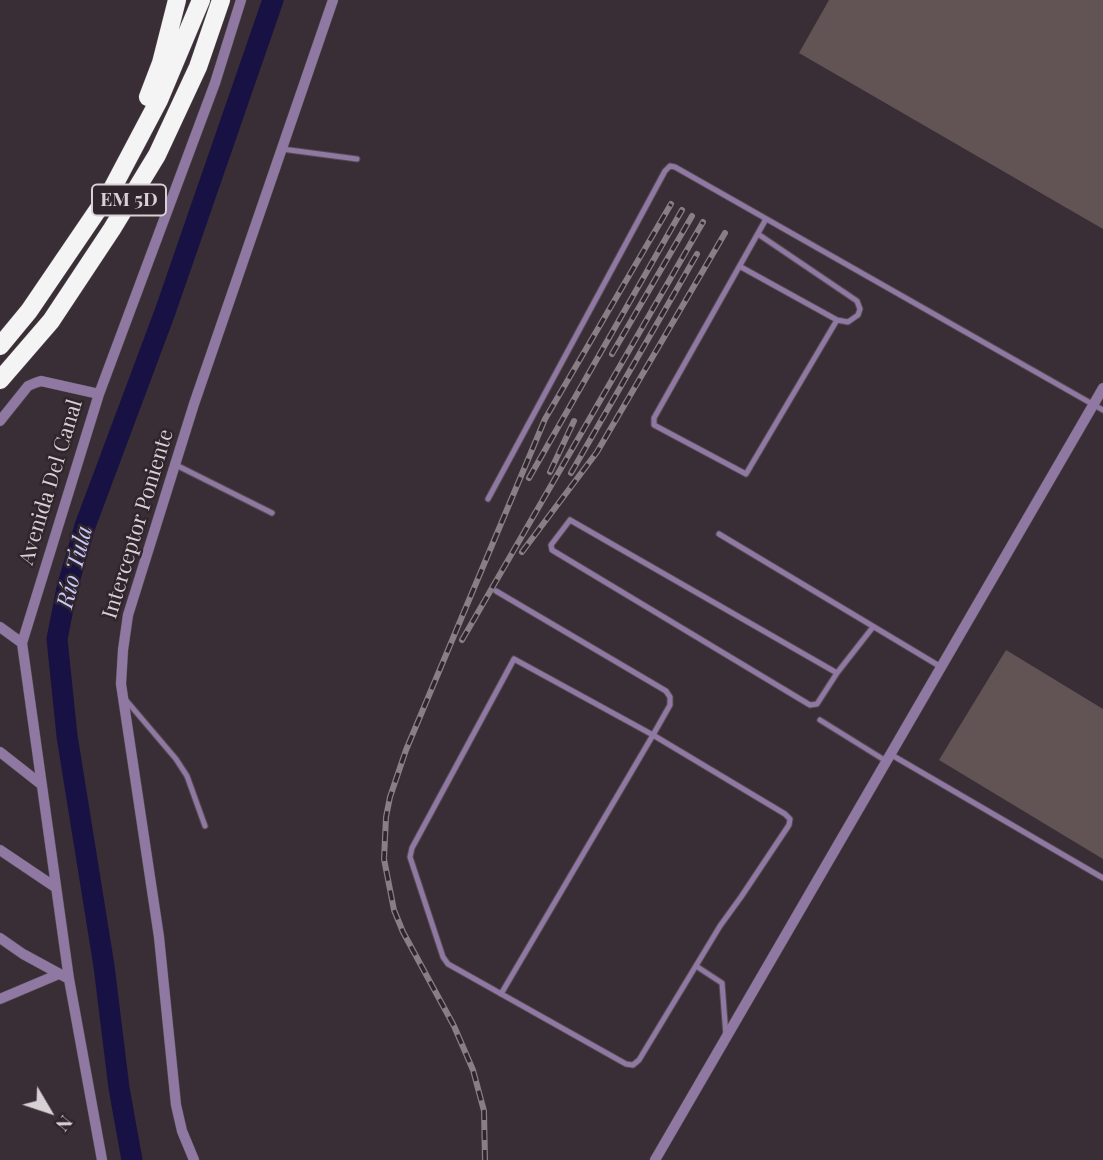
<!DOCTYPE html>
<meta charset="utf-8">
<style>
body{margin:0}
#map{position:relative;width:1103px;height:1160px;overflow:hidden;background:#3a2e36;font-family:"Playfair Display",serif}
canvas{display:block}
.north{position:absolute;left:14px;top:1076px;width:70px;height:70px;-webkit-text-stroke:5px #30252c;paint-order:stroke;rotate:129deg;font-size:19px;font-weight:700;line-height:28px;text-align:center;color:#d7d0d4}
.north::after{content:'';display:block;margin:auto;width:24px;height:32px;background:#d7d0d4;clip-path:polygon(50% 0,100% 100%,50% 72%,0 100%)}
</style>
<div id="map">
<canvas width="1103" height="1160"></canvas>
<div class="north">N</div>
</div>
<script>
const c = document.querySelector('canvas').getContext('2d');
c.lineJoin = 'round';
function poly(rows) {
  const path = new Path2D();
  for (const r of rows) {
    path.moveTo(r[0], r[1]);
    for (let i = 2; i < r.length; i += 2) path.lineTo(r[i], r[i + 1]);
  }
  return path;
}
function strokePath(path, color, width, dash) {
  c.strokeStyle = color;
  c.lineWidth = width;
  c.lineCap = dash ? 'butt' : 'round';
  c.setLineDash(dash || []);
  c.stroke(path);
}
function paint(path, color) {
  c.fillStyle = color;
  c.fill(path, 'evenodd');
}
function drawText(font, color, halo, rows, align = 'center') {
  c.font = font + ' "Playfair Display",serif';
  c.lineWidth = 5;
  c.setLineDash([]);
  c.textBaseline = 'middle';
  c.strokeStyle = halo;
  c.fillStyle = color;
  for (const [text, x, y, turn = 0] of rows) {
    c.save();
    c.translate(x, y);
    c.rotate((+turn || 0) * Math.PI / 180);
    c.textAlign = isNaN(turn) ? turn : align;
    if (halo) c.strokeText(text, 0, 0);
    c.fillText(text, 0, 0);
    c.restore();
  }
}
strokePath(poly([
 [132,1160,119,1088,104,966,67,736,57,639,67,588,85,526,165,312,273,0]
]), '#171243', 21);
paint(poly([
 [829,0,1103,0,1103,229,799,53],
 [1006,650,1103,709,1103,859,939,760]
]), '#625355');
const lane = poly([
 [282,149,357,159],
 [766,219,654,418,654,425,746,474,837,320],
 [741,267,837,320,848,322,858,315,860,309,857,301,758,234],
 [176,465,272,513],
 [488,499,665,171,670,166,675,167,1103,410],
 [570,520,837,673,817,704,810,705,552,550,551,545,570,520],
 [719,534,941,667],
 [496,591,666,691,670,697,670,705,653,735,501,994],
 [514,659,653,735,785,814,790,819,789,825,741,897,720,926,639,1060,633,1065,626,1064,448,964,443,957,410,857,412,848,514,659],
 [837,673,873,627],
 [125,699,176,759,187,776,205,826],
 [820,720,886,761],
 [890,754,1103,878],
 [696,966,722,983,726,1036]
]);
const street = poly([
 [0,421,28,386,35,383,41,381,99,394],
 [0,627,22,643],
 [0,752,42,785],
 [0,850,55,887],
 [0,938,23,954,69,979],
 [0,999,59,974],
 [102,1160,69,979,22,643,99,394,215,83,241,0],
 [194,1160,182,1131,176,1105,159,937,121,684,123,650,128,615,194,404,333,0],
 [655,1160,1103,388]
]);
const highway = poly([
 [148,97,161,63,177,0],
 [0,346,29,311,112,189,159,100,201,0],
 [0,380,51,321,112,229,157,155,198,67,221,0]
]);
strokePath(lane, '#564b52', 7);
strokePath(street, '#564b52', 11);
strokePath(highway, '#564b52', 19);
strokePath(lane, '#8f78a2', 5);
strokePath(street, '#8f78a2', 10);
strokePath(highway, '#f4f4f4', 18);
const rail = poly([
 [612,354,692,216],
 [550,472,574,421],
 [571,473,697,254],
 [529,478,682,210],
 [522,552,597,452,725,233],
 [462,640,703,222],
 [485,1160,484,1111,473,1070,454,1026,403,932,394,910,384,859,386,817,390,797,406,750,545,419,671,204]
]);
strokePath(rail, '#887e84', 6);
strokePath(rail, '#30252c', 3.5, [10]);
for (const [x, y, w] of [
 [129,200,74]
]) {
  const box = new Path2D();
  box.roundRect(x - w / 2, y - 15.5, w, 31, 5);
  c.fillStyle = '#30252c';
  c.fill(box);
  strokePath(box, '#d7d0d4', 2);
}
drawText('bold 19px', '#d7d0d4', null, [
 ["EM 5D",129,200]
]);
drawText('21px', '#d7d0d4', '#30252c', [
 ["Avenida Del Canal",51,482,-73],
 ["Interceptor Poniente",138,524,-73]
]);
drawText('italic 23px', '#c5c9fc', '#30252c', [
 ["Río Tula",75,567,-76]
]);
</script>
